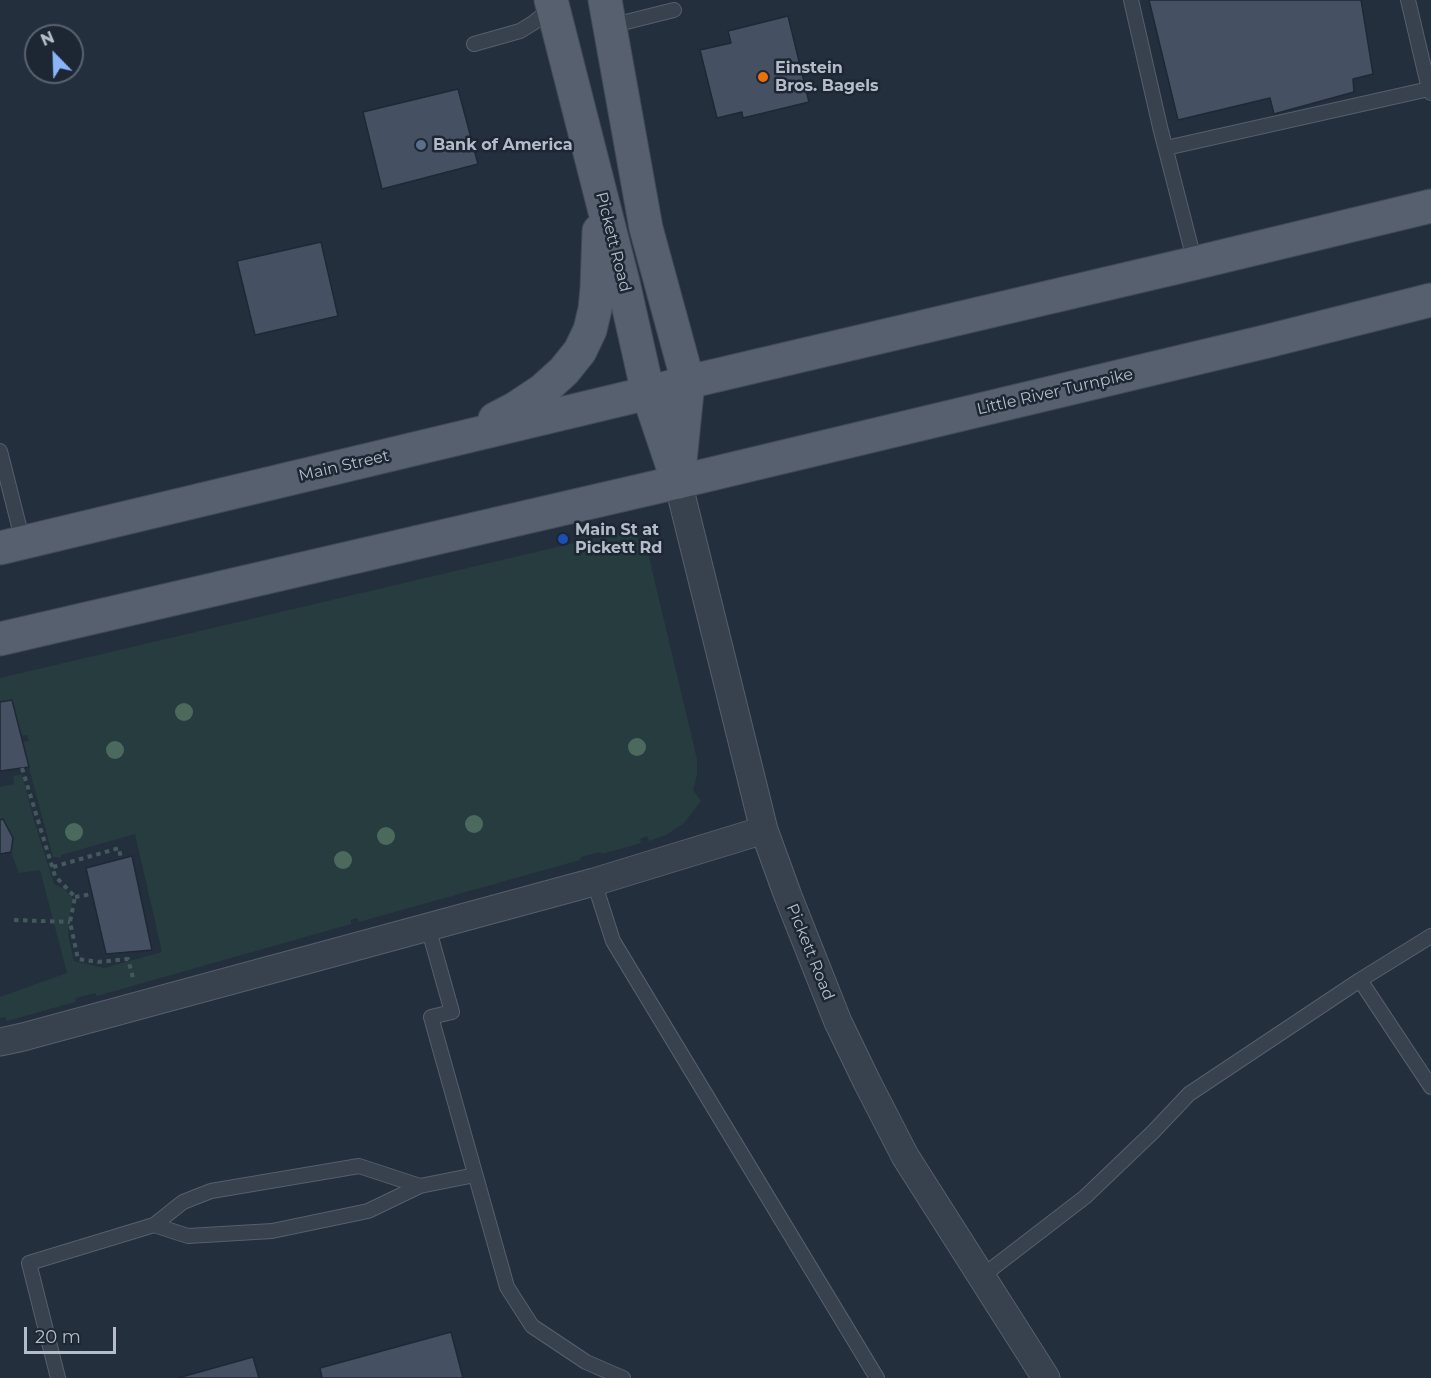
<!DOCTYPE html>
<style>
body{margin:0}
#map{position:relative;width:1431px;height:1378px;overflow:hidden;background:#242f3e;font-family:Montserrat,sans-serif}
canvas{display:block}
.north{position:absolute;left:24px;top:24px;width:60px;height:60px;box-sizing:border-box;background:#1d2633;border:2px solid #59626f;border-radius:50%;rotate:337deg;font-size:16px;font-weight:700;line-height:24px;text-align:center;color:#b4bcc9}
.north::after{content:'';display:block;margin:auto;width:21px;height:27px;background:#8ab4f8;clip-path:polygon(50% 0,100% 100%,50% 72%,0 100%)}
.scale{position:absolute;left:24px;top:1327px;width:92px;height:27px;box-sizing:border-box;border:3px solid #b4bcc9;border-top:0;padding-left:8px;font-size:18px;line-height:21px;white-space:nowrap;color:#b4bcc9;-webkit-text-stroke:4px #1d2633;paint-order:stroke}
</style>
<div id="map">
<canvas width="1431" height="1378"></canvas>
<div class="north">N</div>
<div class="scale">20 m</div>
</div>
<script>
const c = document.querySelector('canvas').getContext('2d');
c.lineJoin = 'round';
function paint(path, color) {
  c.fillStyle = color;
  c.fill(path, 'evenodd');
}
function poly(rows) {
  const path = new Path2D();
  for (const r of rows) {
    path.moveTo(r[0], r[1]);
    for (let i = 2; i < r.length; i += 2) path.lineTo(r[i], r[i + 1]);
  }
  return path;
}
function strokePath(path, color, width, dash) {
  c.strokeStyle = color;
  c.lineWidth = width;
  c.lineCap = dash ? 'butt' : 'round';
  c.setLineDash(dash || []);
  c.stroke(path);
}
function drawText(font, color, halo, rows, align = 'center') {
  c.font = font + ' Montserrat,sans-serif';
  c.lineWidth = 5;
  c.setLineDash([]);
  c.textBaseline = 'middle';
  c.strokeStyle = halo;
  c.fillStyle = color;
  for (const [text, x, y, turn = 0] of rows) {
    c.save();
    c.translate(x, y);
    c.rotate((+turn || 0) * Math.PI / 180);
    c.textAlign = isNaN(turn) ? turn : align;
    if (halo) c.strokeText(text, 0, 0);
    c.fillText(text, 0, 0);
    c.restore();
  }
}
paint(poly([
 [625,531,635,535,645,545,648,553,697,759,697,775,693,790,701,801,684,823,666,835,649,841,647,836,640,839,641,843,602,854,600,852,581,857,580,860,359,922,357,918,351,920,351,924,97,996,95,993,76,998,75,1002,7,1021,5,1017,0,1018,0,997,67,973,40,870,19,873,11,852,3,819,0,820,0,787,14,784,13,776,22,774,33,817,54,884,63,888,73,898,70,912,68,935,74,961,104,968,162,952,135,834,61,855,61,858,53,857,22,742,29,741,27,735,21,736,12,700,0,702,0,678]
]), '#263c3f');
const building = poly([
 [1149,0,1361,0,1373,74,1353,79,1354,92,1274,114,1270,98,1178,120,1149,0],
 [788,16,809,102,743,118,742,112,717,118,700,50,731,43,728,31,788,16],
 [458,89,478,164,382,189,363,112,458,89],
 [321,242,338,316,255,335,237,261,321,242],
 [12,700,29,767,0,771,0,702,12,700],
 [3,819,13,838,11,852,0,854,0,820,3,819],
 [132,856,152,950,106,954,86,868,132,856],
 [451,1332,463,1378,322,1378,320,1368,451,1332],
 [253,1357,259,1378,178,1378,253,1357]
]);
paint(building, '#455162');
strokePath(building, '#1f2835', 1.5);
const lane = poly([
 [1131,0,1160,127,1195,263],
 [1408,0,1429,89,1431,93],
 [610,26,674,10],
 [474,44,520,31,533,23,552,8],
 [1166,148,1429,89],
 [0,451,23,542],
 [594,882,613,941,877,1378],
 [428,927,452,1012,431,1017,507,1287,532,1326,586,1362,623,1378],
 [1360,980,1431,1087],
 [154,1225,183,1202,211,1191,359,1166,420,1186],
 [981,1277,1085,1197,1153,1132,1189,1094,1360,980,1431,936],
 [58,1378,29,1263,154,1225,188,1236,272,1231,368,1211,420,1186,475,1175]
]);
const street = poly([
 [678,482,764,830,788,896,838,1022,867,1082,905,1156,1046,1378],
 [0,1042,23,1037,594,882,764,830]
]);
const primary = poly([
 [551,0,623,282,648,393,678,482],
 [605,0,646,228,688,382,679,471],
 [495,419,516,408,543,390,564,371,580,351,590,330,595,309,597,288,599,231],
 [0,548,648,393,688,382,1195,263,1431,206],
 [0,639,678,482,1268,341,1431,300]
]);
strokePath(lane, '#565f6c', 16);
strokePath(street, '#565f6c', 29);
strokePath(primary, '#414a57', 35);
strokePath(poly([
 [22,768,55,876,75,897,70,922,78,959,98,962,128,959,133,978],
 [53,867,119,848,121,859],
 [75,897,92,894],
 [14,920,70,922]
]), '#44595c', 4, [4.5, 4.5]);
strokePath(lane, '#38414e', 14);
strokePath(street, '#38414e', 27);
strokePath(primary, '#56606e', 33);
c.fillStyle = '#4b6a5d';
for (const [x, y] of [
 [184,712],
 [637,747],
 [115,750],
 [474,824],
 [74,832],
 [386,836],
 [343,860]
]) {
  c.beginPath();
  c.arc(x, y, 9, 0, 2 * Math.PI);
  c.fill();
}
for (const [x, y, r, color] of [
 [763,77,6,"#e8710a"],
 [421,145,6,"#5c6f8a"],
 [563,539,6,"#1a4fb4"]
]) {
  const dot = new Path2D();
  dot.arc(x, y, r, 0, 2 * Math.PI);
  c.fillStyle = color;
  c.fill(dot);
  strokePath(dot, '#1d2633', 2);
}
drawText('bold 16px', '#b4bcc9', '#1d2633', [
 ["Einstein",775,68],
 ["Bros. Bagels",775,86],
 ["Bank of America",433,145],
 ["Main St at",575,530],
 ["Pickett Rd",575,548]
], 'left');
drawText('16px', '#b4bcc9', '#1d2633', [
 ["Pickett Road",613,242,76],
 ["Little River Turnpike",1055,392,-13],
 ["Main Street",344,466,-13],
 ["Pickett Road",810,952,68]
]);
</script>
